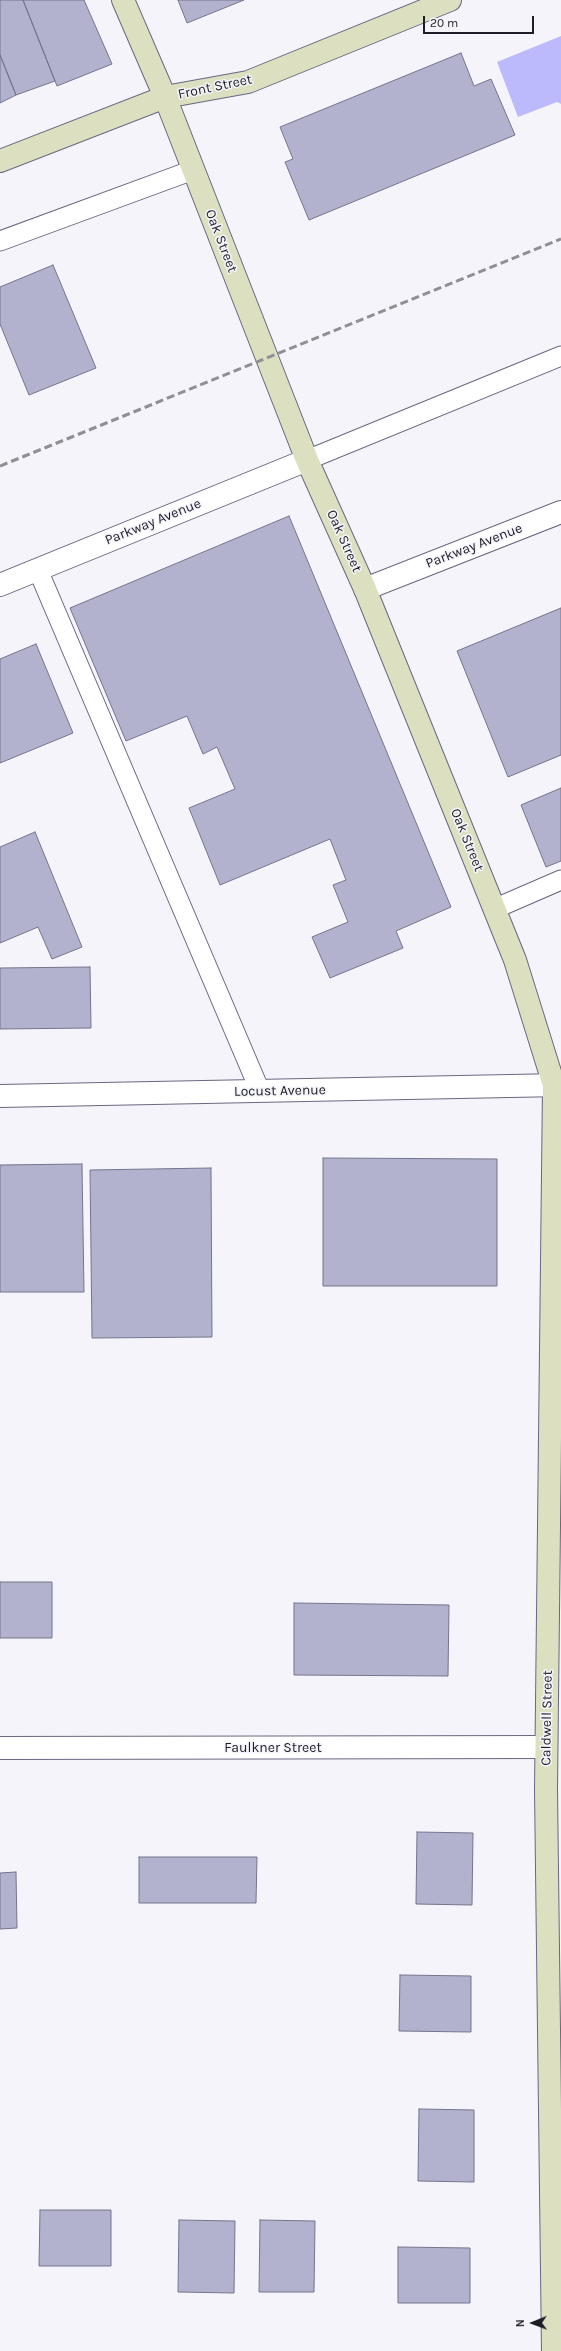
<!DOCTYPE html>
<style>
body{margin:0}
#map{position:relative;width:561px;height:2351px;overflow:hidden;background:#f4f4fa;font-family:Karla,sans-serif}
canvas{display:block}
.north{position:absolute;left:513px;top:2303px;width:40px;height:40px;-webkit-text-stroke:3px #f4f4fa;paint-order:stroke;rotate:269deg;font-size:11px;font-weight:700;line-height:16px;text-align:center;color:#1d1d28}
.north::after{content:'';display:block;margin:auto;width:14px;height:18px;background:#1d1d28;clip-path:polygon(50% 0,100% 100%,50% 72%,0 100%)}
.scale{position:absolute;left:423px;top:16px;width:111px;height:18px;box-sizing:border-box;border:2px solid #1d1d28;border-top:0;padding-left:5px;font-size:12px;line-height:14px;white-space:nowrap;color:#1d1d28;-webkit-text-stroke:3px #f4f4fa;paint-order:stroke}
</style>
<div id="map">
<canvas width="561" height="2351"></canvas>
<div class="north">N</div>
<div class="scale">20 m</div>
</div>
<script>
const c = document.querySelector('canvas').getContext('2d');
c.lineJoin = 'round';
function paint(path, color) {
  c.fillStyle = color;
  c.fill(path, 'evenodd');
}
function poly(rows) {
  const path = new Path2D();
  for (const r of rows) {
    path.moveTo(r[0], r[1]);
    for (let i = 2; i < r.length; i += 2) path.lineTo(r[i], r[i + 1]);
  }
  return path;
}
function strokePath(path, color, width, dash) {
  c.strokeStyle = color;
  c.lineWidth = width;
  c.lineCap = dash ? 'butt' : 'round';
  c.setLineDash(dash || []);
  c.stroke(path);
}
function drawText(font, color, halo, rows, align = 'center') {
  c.font = font + ' Karla,sans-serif';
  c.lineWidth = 3;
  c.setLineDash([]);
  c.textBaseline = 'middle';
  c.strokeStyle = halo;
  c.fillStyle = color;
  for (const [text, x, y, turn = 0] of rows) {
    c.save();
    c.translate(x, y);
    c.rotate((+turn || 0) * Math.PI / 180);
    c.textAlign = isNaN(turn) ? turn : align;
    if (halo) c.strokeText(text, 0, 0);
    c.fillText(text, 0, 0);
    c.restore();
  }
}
paint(poly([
 [561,36,561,104,557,102,518,117,497,62]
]), '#bcbafc');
const building = poly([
 [0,0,23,0,55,81,16,95,0,55,0,0],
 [23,0,84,0,112,64,57,86,23,0],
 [178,0,244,0,187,23,178,0],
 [461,53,474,86,491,79,515,135,309,220,285,162,293,159,280,127,461,53],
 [0,55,16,95,0,103,0,55],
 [53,265,96,368,29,395,0,324,0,287,53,265],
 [289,516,451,907,396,931,403,948,330,978,312,937,348,922,333,885,346,880,330,839,220,885,189,808,235,789,217,747,203,754,187,716,126,741,70,608,289,516],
 [561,608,561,755,508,777,457,651,561,608],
 [36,644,73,733,0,763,0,659,36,644],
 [561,788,561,861,546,867,521,805,561,788],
 [35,832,82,947,52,959,38,927,0,943,0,847,35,832],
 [90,967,91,1028,0,1029,0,968,90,967],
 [323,1158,497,1159,497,1286,323,1286,323,1158],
 [82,1164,84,1292,0,1292,0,1165,82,1164],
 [211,1168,212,1337,92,1338,90,1170,211,1168],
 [0,1582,52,1582,52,1638,0,1638,0,1582],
 [294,1603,449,1605,448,1676,294,1675,294,1603],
 [417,1832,473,1833,472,1905,416,1904,417,1832],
 [139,1857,257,1857,256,1903,139,1903,139,1857],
 [16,1872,17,1928,0,1929,0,1873,16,1872],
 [400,1975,471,1976,471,2032,399,2031,400,1975],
 [419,2109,474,2110,474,2182,418,2181,419,2109],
 [40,2210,111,2210,111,2266,39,2266,40,2210],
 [179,2220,235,2221,234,2293,178,2292,179,2220],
 [260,2220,315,2221,314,2292,259,2292,260,2220],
 [398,2247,470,2248,470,2303,398,2303,398,2247]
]);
paint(building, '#b2b2ce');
strokePath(building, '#74748d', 1);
const lane = poly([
 [0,241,193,170],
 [307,460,561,356],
 [38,570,260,1091],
 [494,909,561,880]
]);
const street = poly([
 [0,585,307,460],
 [365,589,561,512],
 [0,1096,561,1085],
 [0,1748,546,1747]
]);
const secondary = poly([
 [123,0,165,97,307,460,365,589,515,960,554,1085,546,1789,553,2351],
 [0,161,165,97,248,82,450,0]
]);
strokePath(lane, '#686882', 21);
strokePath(street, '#686882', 24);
strokePath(secondary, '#686882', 24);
strokePath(lane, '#fff', 19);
strokePath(street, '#fff', 22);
strokePath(secondary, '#dce0c0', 22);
strokePath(poly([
 [0,466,561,239]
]), '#8f8f97', 3, [8, 4]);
drawText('14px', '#1d1d28', '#f4f4fa', [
 ["Front Street",215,87,-12],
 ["Oak Street",221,241,69],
 ["Parkway Avenue",153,522,-22],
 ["Oak Street",344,541,66],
 ["Parkway Avenue",474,546,-21],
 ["Oak Street",467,840,68],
 ["Locust Avenue",280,1091,-1],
 ["Caldwell Street",547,1718,-89],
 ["Faulkner Street",273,1748]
]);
</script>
